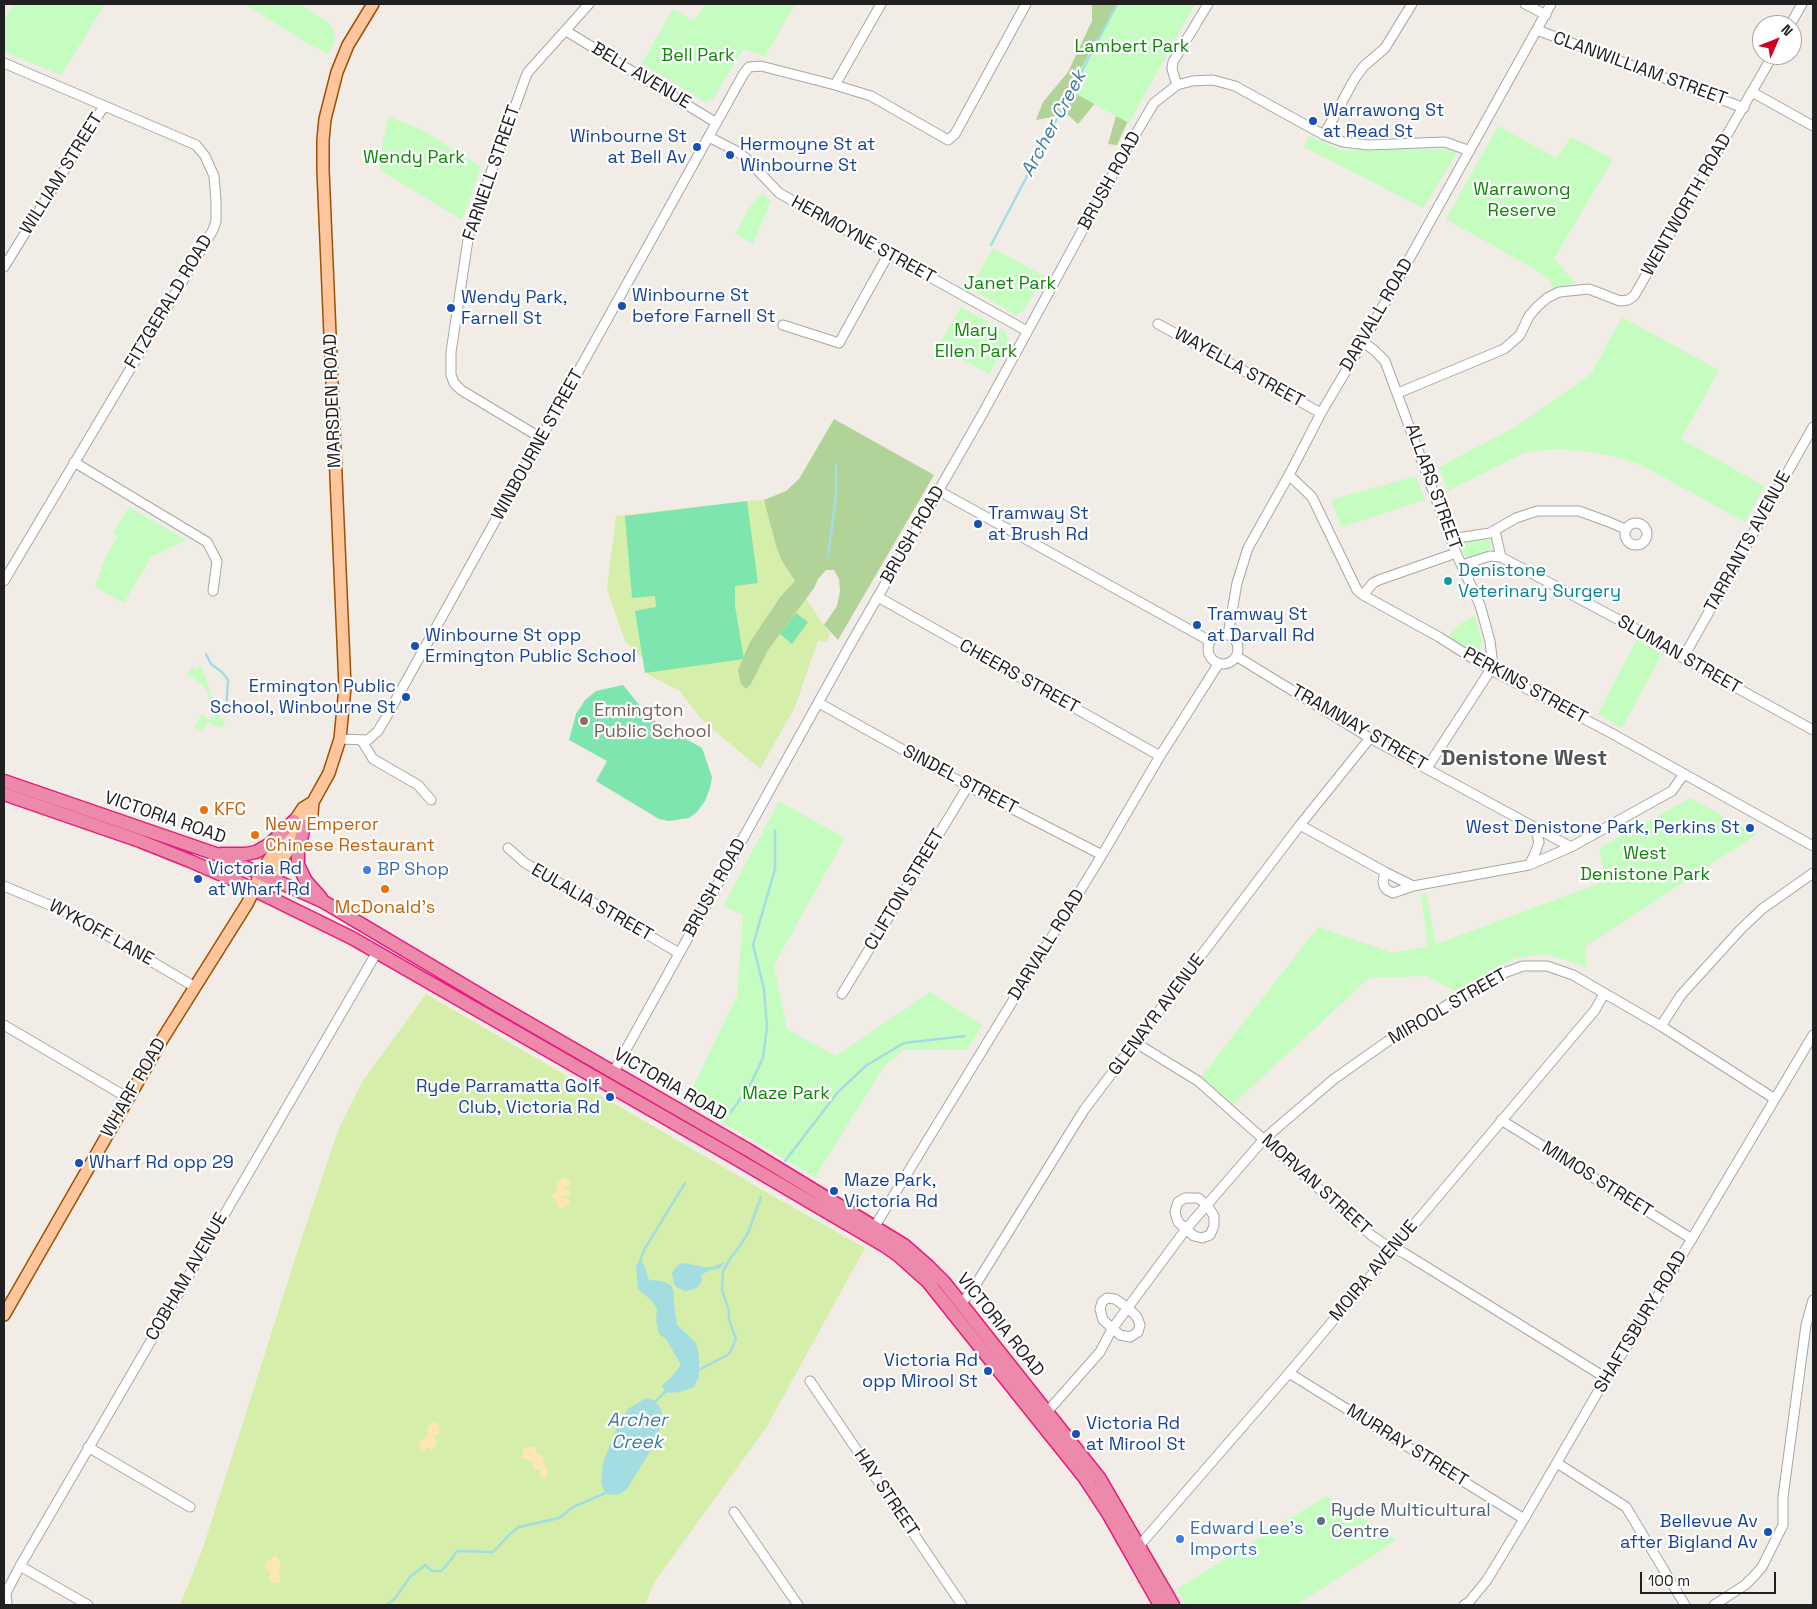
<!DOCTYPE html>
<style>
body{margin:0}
#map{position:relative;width:1817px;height:1609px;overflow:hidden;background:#f1ece6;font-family:"Space Grotesk",sans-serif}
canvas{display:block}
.frame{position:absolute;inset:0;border:5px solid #202020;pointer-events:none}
.north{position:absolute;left:1752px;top:15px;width:50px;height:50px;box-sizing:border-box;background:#fff;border:1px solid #a6a6a6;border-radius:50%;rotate:46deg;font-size:14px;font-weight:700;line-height:20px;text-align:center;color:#202020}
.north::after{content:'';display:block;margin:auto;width:18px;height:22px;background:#d0001e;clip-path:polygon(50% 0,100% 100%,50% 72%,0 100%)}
.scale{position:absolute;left:1640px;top:1572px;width:136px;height:22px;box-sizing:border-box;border:2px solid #202020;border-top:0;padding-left:6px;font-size:15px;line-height:18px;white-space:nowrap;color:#202020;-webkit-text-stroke:4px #fff;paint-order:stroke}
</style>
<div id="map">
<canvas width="1817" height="1609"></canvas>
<div class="frame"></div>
<div class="north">N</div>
<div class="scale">100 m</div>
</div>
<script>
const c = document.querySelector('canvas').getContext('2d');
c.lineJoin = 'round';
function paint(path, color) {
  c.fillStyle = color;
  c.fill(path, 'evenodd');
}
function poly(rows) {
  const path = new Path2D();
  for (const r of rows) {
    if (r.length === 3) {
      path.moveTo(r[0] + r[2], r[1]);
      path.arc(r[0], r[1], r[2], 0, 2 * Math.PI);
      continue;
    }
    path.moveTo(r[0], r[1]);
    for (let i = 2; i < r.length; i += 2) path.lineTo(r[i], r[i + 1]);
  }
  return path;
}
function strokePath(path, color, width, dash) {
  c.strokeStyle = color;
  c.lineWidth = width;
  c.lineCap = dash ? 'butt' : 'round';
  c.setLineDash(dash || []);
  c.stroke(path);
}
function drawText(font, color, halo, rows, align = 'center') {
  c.font = font + ' "Space Grotesk",sans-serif';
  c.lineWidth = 4.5;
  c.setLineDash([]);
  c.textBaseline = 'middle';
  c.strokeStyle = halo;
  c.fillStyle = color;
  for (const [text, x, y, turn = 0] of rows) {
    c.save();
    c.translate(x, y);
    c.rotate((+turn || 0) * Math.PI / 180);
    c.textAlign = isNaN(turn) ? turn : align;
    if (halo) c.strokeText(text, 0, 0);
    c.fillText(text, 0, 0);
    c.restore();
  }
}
paint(poly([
 [764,500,776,546,782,561,795,581,780,597,770,611,738,670,751,684,767,650,806,599,830,634,827,642,818,640,795,707,760,769,700,718,680,691,649,675,643,659,625,641,607,589,616,516,747,501],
 [426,994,773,1196,865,1248,766,1428,655,1581,645,1605,180,1605,203,1548,303,1234,338,1131,362,1082]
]), '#d5eea9');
paint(poly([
 [1092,4,1191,4,1160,51,1117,145,1108,144,1118,109,1102,95,1078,124,1067,114,1036,120,1043,102,1068,72,1092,21],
 [834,419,934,475,838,640,824,625,837,606,840,591,839,579,834,570,826,570,818,579,814,588,806,599,768,650,751,684,746,689,741,684,738,670,750,642,780,597,795,581,782,561,776,546,764,500,786,491,799,479]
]), '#b2d398');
paint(poly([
 [564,1177,569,1180,570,1184,569,1187,565,1187,564,1189,571,1192,569,1196,562,1196,563,1198,567,1198,570,1202,566,1207,560,1208,556,1205,557,1201,553,1199,551,1194,557,1192,556,1183],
 [434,1422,437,1423,440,1429,438,1434,433,1436,437,1442,436,1444,435,1447,430,1449,427,1446,425,1451,421,1452,419,1443,428,1436,427,1427],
 [531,1446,535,1447,536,1453,543,1457,544,1464,549,1471,545,1478,540,1475,541,1471,534,1469,532,1466,533,1460,529,1461,522,1457,523,1449],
 [274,1556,278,1557,281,1566,279,1572,281,1581,278,1584,269,1581,270,1572,266,1569,265,1564]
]), '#ffe6b6');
paint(poly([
 [14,4,105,4,61,75,4,52,4,20],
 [245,4,300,4,330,23,336,37,329,54,308,44],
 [706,4,795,4,765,57,743,49,713,99,705,102,642,63,673,9,694,21],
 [1117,4,1195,4,1129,123,1069,90],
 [388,116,424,131,481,167,462,220,380,170,383,142],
 [1498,126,1556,158,1571,137,1613,159,1554,259,1576,283,1549,291,1552,287,1551,282,1541,273,1446,219],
 [1309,136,1340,150,1445,149,1457,153,1423,208,1304,147],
 [763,193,771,201,753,244,735,234,749,208],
 [993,248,1044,276,1024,310,1016,315,970,288],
 [961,307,1006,332,1008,341,989,374,938,346],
 [1622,317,1719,370,1681,439,1764,486,1745,522,1639,464,1612,456,1584,451,1556,449,1526,452,1448,491,1439,467,1515,427,1591,374],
 [1416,476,1425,500,1341,527,1331,500],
 [129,507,186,540,151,557,124,603,95,587,104,560,118,536,113,532],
 [1488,540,1493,543,1489,550,1473,558,1467,557,1464,554,1462,550,1465,544,1469,541],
 [1475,615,1482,643,1480,650,1474,653,1446,638,1460,624],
 [1637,639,1662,654,1622,728,1598,714],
 [200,663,219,716,225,723,222,728,207,723,203,731,194,728,202,714,210,720,216,711,211,708,208,693,203,685,187,674,192,667,197,670],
 [1690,798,1757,834,1585,947,1587,967,1547,954,1515,958,1455,991,1427,976,1369,978,1229,1108,1198,1081,1318,927,1393,953,1428,946,1421,895,1426,892,1436,944,1606,881,1599,848],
 [779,801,845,838,774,965,787,1029,836,1056,930,992,982,1025,967,1050,903,1050,883,1068,815,1177,686,1101,737,996,743,915,723,906],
 [1326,1496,1397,1540,1296,1605,1186,1605,1177,1589]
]), '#c5fdc1');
paint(poly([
 [747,501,758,583,735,586,735,606,744,659,645,673,635,611,656,607,655,596,632,598,625,516],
 [796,613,808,622,792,644,780,634],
 [623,685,650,718,702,748,712,777,710,788,705,801,697,812,689,818,669,821,659,819,596,781,607,761,569,740,576,714,585,700,596,691]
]), '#7fe5af');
paint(poly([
 [640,1260,644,1265,649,1280,662,1281,671,1285,674,1292,674,1304,677,1325,696,1343,699,1355,699,1377,694,1387,680,1392,669,1393,665,1391,662,1386,674,1374,681,1365,666,1339,659,1334,656,1319,657,1309,652,1301,638,1289,636,1265],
 [725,1262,720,1268,711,1270,702,1274,701,1276,702,1280,698,1287,691,1290,685,1291,676,1287,674,1284,672,1273,675,1268,680,1264,684,1263,704,1267,712,1267],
 [646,1398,655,1401,659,1406,662,1414,660,1429,651,1450,627,1489,617,1495,606,1494,601,1484,603,1463,619,1422,628,1409]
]), '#a3dde2');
strokePath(poly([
 [991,245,1117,4],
 [828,558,836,495,836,466],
 [206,654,211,664,222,672,228,680,226,711,228,714],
 [731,1112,750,1085,763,1058,767,1027,764,989,753,945,775,869,775,831],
 [785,1161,838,1092,867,1065,904,1043,965,1036],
 [640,1262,644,1250,685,1183],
 [697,1371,729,1354,736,1339,729,1320,729,1311,722,1290,723,1271,732,1256,740,1246,748,1233,761,1197],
 [653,1404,667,1390],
 [387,1605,396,1597,410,1577,425,1565,432,1571,441,1571,450,1561,457,1551,493,1552,510,1534,519,1527,559,1518,573,1507,608,1492]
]), '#a3dde2', 2.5);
const minor = poly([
 [1525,4,1546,15],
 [1790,25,1802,4],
 [1537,30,1744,108],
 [566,31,715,122],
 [4,63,196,145,205,156,214,176,216,201,216,221,213,230,4,581],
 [835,85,871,96,948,140,955,134,1026,4],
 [1177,85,1172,69,1173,62,1208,4],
 [1752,92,1813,126],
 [1324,135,1355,78,1364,66,1385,48,1412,4],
 [709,137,738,152,748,160,779,193,1027,331],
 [4,267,104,106],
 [1158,324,1321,413],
 [783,325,839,343,888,255],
 [1363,342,1374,350,1385,361,1456,553,1480,605,1490,641,1493,666,1427,768],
 [1398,393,1504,349,1520,335,1529,316,1537,307,1547,298,1559,292,1589,289,1620,301,1628,300,1634,296,1773,55],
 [541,438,461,390,454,383,451,375,451,352,469,233,525,79,528,72,589,4],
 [74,462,207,542,217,561,213,591],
 [1289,475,1312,497,1357,590,1363,595,1439,637,1491,670,1611,733,1813,846],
 [939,491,1210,641],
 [1636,534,11],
 [1495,531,1501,557],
 [1451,539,1490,533,1516,518,1537,511,1579,511,1609,522,1625,529],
 [1462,565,1490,556,1501,557,1651,637,1683,658,1813,730],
 [1363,595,1373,583,1379,580,1456,553],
 [878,597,1160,756],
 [1223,649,15],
 [1228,635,1237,583,1248,548,1289,475,1321,413,1363,342,1551,4],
 [1236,656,1370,738,1571,847],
 [1683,658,1813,427],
 [819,703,968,786,1102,855],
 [340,739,368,740,378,731,384,721,744,73,749,67,761,66,835,85,881,4],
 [362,741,373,759,418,785,431,800],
 [1300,825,1385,872,1413,886],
 [508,848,525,863,679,953],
 [1529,865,1534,856,1539,842,1535,827],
 [1385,872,1383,882,1384,886,1387,890,1393,893,1413,886,1529,865,1571,847,1672,791,1684,774],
 [4,886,71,914,195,987],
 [842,994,968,786],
 [4,1025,128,1098],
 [1661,1026,1681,995,1740,930,1762,909,1813,873],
 [1136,1043,1198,1081,1371,1235,1387,1246,1404,1253,1606,1378],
 [613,1073,849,647,983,413,1125,152,1154,103,1177,85,1192,81,1213,80,1235,86,1324,135,1343,142,1368,145,1445,142,1470,151],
 [1501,1120,1692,1239],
 [1185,1198,1198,1198,1207,1205,1214,1216,1214,1226,1210,1235,1202,1238,1194,1236,1178,1222,1175,1212,1178,1202,1185,1198],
 [875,1226,1102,855,1160,756,1219,663],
 [1107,1298,1115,1299,1128,1308,1137,1317,1140,1325,1138,1332,1130,1337,1120,1335,1103,1320,1100,1309,1102,1302,1107,1298],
 [961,1304,973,1289,1084,1110,1300,825,1370,738],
 [1289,1373,1524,1519],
 [810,1381,962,1605],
 [1047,1412,1100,1352,1112,1329,1186,1229,1264,1139,1334,1079,1388,1041,1493,977,1523,966,1547,966,1573,975,1661,1026,1775,1099],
 [88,1447,190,1507],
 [1557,1463,1626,1507,1685,1605],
 [734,1512,798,1605],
 [1139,1546,1289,1373,1595,1010,1604,994],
 [20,1566,88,1605],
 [7,1605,6,1593,20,1566,377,952],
 [1464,1605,1469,1602,1487,1580,1524,1519,1606,1378,1637,1331,1813,1035],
 [1714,1605,1745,1585,1754,1576,1762,1567,1783,1525,1783,1497,1806,1325,1813,1300]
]);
const major = poly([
 [254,890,270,878,312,814,313,802,329,773,340,739,345,687,323,170,323,140,325,119,337,72,348,45,373,4],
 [4,1315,163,1038,247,904,254,890,260,873,303,808,313,802]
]);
const highway = poly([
 [4,781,216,854,324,902,492,1002,748,1150,904,1245,928,1266,944,1282,1100,1479,1173,1605],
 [4,794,140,841,190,861,238,882,352,938,730,1155,885,1246,899,1256,928,1282,1084,1477,1109,1515,1160,1605],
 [304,826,298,853,298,865,306,881,321,898],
 [221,854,246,854,256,852,270,844,294,821]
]);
strokePath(minor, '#a7a7a7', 11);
strokePath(major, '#9c5200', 14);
strokePath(highway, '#e81a7f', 15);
strokePath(minor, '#fff', 9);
strokePath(major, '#ffc69d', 11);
strokePath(highway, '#ed89aa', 12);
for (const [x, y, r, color] of [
 [1313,121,5,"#1a4fb4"],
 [697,147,5,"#1a4fb4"],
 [730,155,5,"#1a4fb4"],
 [622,306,5,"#1a4fb4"],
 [451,308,5,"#1a4fb4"],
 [978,524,5,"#1a4fb4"],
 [1448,581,5,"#0f9aa8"],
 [1197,625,5,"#1a4fb4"],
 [415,646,5,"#1a4fb4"],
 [406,697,5,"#1a4fb4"],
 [584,721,5,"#8d6e63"],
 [204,810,5,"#e8710a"],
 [1750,828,5,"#1a4fb4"],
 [255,835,5,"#e8710a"],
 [367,870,5,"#3f7fe0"],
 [198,879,5,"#1a4fb4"],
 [385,889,5,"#e8710a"],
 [610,1097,5,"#1a4fb4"],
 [79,1163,5,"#1a4fb4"],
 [834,1191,5,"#1a4fb4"],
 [988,1371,5,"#1a4fb4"],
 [1076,1434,5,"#1a4fb4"],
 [1321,1521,5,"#5c6f8a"],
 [1768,1532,5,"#1a4fb4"],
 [1180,1539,5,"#3f7fe0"]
]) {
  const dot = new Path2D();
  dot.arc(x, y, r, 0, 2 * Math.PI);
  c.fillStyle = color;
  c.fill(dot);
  strokePath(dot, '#fff', 2);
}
drawText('18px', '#0c8804', '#fff', [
 ["Lambert Park",1132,47],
 ["Bell Park",698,56],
 ["Wendy Park",414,158],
 ["Warrawong",1522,190],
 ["Reserve",1522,211],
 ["Janet Park",1010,284],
 ["Mary",976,331],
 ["Ellen Park",976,352],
 ["West",1645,854],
 ["Denistone Park",1645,875],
 ["Maze Park",786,1094]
]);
drawText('18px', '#202020', '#fff', [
 ["CLANWILLIAM STREET",1640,69,20],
 ["BELL AVENUE",641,76,31],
 ["FARNELL STREET",492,173,-71],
 ["WILLIAM STREET",62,174,-58],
 ["BRUSH ROAD",1110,181,-61],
 ["WENTWORTH ROAD",1687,205,-60],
 ["HERMOYNE STREET",863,240,29],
 ["FITZGERALD ROAD",169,302,-59],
 ["DARVALL ROAD",1377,315,-60],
 ["WAYELLA STREET",1239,368,29],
 ["MARSDEN ROAD",333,401,-92],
 ["WINBOURNE STREET",538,445,-61],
 ["ALLARS STREET",1433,487,70],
 ["BRUSH ROAD",913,535,-60],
 ["TARRANTS AVENUE",1748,542,-61],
 ["SLUMAN STREET",1679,655,30],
 ["CHEERS STREET",1019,677,29],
 ["PERKINS STREET",1525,686,29],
 ["TRAMWAY STREET",1359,728,30],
 ["SINDEL STREET",960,780,28],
 ["VICTORIA ROAD",165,818,19],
 ["BRUSH ROAD",715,888,-61],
 ["CLIFTON STREET",905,890,-59],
 ["EULALIA STREET",592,903,30],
 ["WYKOFF LANE",101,933,29],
 ["DARVALL ROAD",1047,945,-58],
 ["MIROOL STREET",1448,1007,-30],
 ["GLENAYR AVENUE",1157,1015,-53],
 ["VICTORIA ROAD",670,1085,30],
 ["WHARF ROAD",134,1088,-60],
 ["MIMOS STREET",1597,1180,32],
 ["MORVAN STREET",1316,1185,42],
 ["MOIRA AVENUE",1374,1271,-50],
 ["COBHAM AVENUE",187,1277,-60],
 ["SHAFTSBURY ROAD",1641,1322,-59],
 ["VICTORIA ROAD",1000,1325,51],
 ["MURRAY STREET",1407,1446,32],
 ["HAY STREET",886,1493,56]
]);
drawText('18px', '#164399', '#fff', [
 ["Warrawong St",1323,111],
 ["at Read St",1323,132],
 ["Winbourne St",687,137,"right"],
 ["at Bell Av",687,158,"right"],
 ["Hermoyne St at",740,145],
 ["Winbourne St",740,166],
 ["Winbourne St",632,296],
 ["before Farnell St",632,317],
 ["Wendy Park,",461,298],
 ["Farnell St",461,319],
 ["Tramway St",988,514],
 ["at Brush Rd",988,535],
 ["Tramway St",1207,615],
 ["at Darvall Rd",1207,636],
 ["Winbourne St opp",425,636],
 ["Ermington Public School",425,657],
 ["Ermington Public",396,687,"right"],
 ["School, Winbourne St",396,708,"right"],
 ["West Denistone Park, Perkins St",1740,828,"right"],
 ["Victoria Rd",208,869],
 ["at Wharf Rd",208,890],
 ["Ryde Parramatta Golf",600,1087,"right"],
 ["Club, Victoria Rd",600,1108,"right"],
 ["Wharf Rd opp 29",89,1163],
 ["Maze Park,",844,1181],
 ["Victoria Rd",844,1202],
 ["Victoria Rd",978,1361,"right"],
 ["opp Mirool St",978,1382,"right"],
 ["Victoria Rd",1086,1424],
 ["at Mirool St",1086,1445],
 ["Bellevue Av",1758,1522,"right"],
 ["after Bigland Av",1758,1543,"right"]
], 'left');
drawText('18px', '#0d838f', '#fff', [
 ["Denistone",1458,571],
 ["Veterinary Surgery",1458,592]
], 'left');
drawText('18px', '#785e54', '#fff', [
 ["Ermington",594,711],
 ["Public School",594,732]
], 'left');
drawText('18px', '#c56008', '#fff', [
 ["KFC",214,810],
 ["New Emperor",265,825],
 ["Chinese Restaurant",265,846],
 ["McDonald's",385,908,"center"]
], 'left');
drawText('18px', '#366cbe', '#fff', [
 ["BP Shop",377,870],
 ["Edward Lee's",1190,1529],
 ["Imports",1190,1550]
], 'left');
drawText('18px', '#4e5e75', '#fff', [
 ["Ryde Multicultural",1331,1511],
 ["Centre",1331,1532]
], 'left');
drawText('italic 19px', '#3d7c9f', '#fff', [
 ["Archer Creek",1054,124,-62],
 ["Archer",637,1421],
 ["Creek",637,1443]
]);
drawText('bold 22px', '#535353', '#fff', [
 ["Denistone West",1524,759]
]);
</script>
